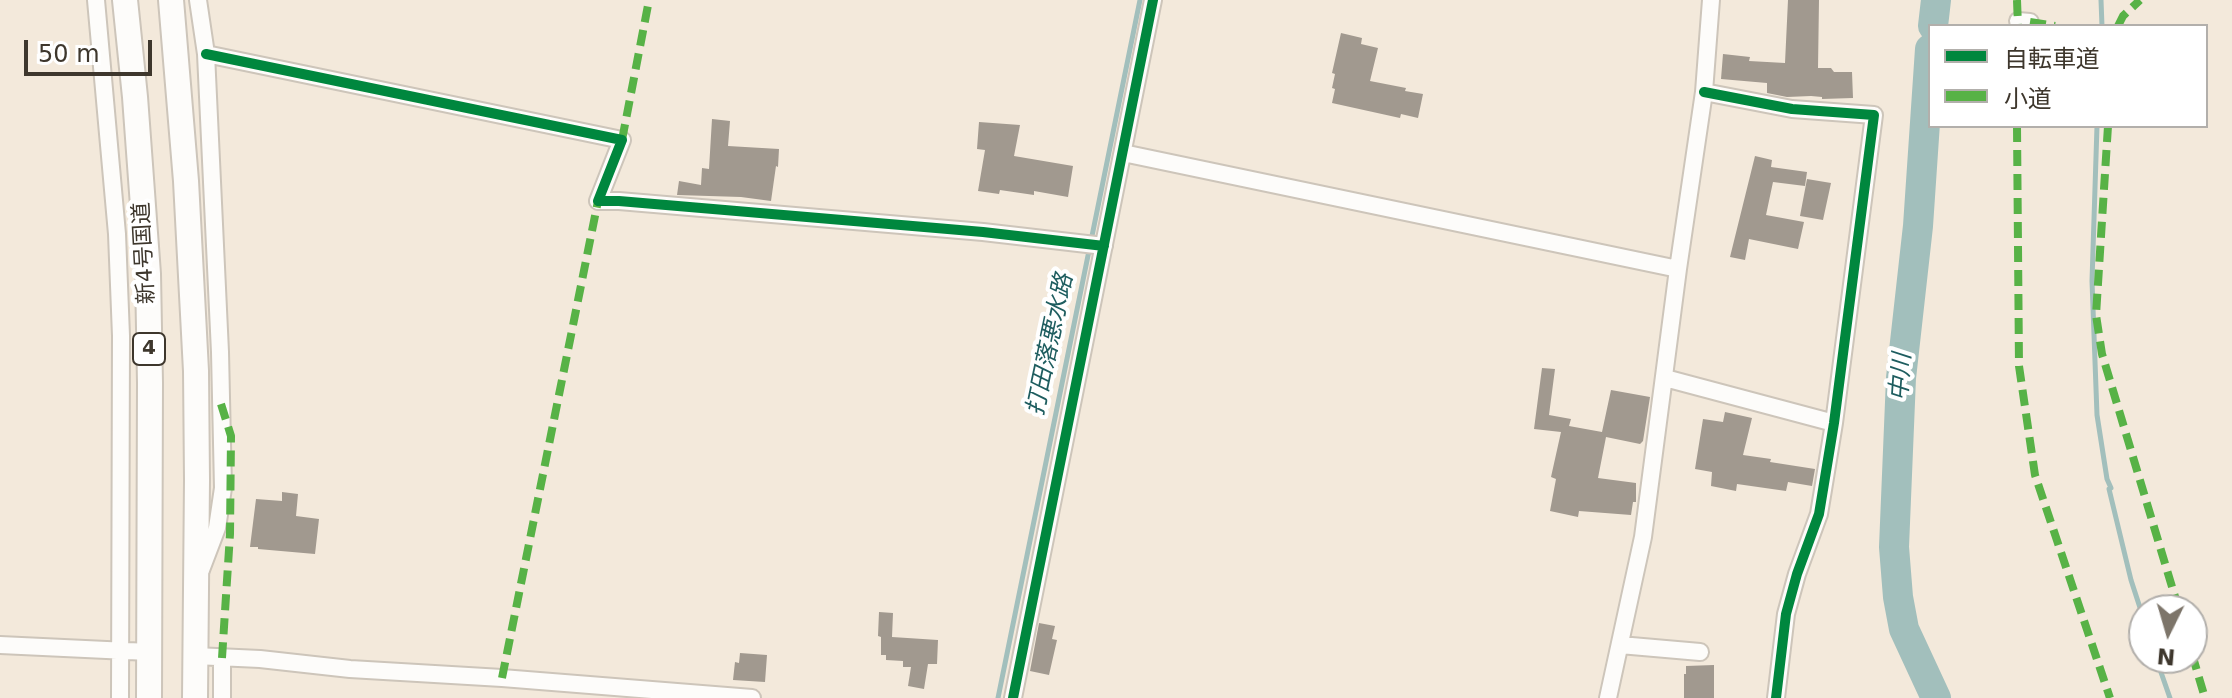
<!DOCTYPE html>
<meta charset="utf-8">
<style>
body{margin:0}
#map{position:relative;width:2232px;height:698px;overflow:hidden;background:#f3e9db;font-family:"DejaVu Sans","Noto Sans JP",sans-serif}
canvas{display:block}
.legend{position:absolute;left:1928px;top:24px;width:280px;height:104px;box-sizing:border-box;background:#fff;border:2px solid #b2afab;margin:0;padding:10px 14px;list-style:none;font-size:24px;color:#3e372d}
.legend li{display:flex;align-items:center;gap:16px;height:40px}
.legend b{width:40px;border:2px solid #b2afab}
.north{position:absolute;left:2128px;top:594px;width:80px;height:80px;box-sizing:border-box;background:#fff;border:2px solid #b2afab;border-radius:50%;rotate:185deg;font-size:22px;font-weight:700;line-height:32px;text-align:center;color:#3e372d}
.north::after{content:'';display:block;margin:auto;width:28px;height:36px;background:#7d756a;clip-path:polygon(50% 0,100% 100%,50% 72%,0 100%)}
.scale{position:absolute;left:24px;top:40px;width:128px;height:36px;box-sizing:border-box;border:4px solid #3e372d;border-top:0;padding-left:10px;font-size:24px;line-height:28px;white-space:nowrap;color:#3e372d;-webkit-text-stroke:6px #fff;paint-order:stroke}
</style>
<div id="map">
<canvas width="2232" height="698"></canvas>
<ul class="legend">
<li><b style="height:10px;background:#00873e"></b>自転車道</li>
<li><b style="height:10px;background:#57b246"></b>小道</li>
</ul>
<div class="north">N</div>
<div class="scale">50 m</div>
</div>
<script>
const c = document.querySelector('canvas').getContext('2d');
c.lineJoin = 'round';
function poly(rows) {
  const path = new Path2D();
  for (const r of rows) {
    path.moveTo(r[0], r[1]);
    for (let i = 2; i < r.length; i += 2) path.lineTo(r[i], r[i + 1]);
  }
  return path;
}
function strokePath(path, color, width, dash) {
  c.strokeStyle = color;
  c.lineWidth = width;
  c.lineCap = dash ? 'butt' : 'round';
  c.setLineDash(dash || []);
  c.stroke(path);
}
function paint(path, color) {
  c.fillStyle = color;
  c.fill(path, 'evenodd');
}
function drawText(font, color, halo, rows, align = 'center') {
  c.font = font + ' "DejaVu Sans","Noto Sans JP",sans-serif';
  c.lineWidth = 8;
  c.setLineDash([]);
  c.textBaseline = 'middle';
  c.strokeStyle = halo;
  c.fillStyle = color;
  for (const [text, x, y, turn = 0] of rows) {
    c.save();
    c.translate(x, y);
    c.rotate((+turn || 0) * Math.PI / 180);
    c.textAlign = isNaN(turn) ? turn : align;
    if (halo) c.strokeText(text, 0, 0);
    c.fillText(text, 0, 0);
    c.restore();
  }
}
strokePath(poly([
 [2101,0,2102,26],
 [2097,126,2092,281,2097,415,2107,479,2111,488,2109,489,2131,580,2144,620],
 [2156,658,2170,698],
 [998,698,1140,0]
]), '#a2bfbc', 5);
strokePath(poly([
 [1933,26,1936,0],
 [1930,49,1918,226,1901,378,1894,547,1898,597,1904,629,1936,698]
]), '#a2bfbc', 30);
paint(poly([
 [1788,0,1819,0,1818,68,1831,68,1834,72,1852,72,1853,98,1822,99,1822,97,1811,96,1787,97,1767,93,1767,83,1721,79,1723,54,1750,57,1749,61,1785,63],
 [1341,33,1362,38,1361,44,1378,48,1370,81,1406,88,1405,91,1423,94,1418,118,1401,114,1400,118,1332,103,1335,89,1332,88,1335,74,1332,73],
 [712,119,730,121,728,146,779,149,778,167,776,166,771,201,741,197,677,195,679,181,701,185,702,168,709,169],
 [979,122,1020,125,1014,156,1073,166,1068,197,1034,191,1034,195,1000,190,999,194,978,191,985,150,977,149],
 [1755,156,1772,160,1771,167,1807,172,1805,186,1773,182,1766,215,1804,222,1798,249,1749,239,1745,260,1730,257],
 [1807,179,1831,183,1823,220,1800,216],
 [1542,368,1555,369,1549,415,1571,419,1569,426,1602,432,1611,390,1650,397,1643,441,1640,444,1606,437,1598,478,1636,483,1636,502,1633,502,1631,515,1579,511,1578,517,1550,511,1556,479,1551,477,1561,432,1534,429],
 [1725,412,1752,418,1743,455,1771,459,1770,462,1815,469,1812,486,1788,482,1786,491,1737,484,1736,491,1711,486,1712,472,1695,469,1703,419,1723,422],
 [282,492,298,494,296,516,319,519,315,554,258,549,258,547,250,547,256,499,282,501],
 [879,612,893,613,892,637,938,640,937,664,928,664,924,689,908,686,911,667,903,667,903,661,886,660,886,655,881,655,881,637,878,636],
 [1039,623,1055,626,1052,639,1057,640,1049,675,1030,671],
 [740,653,767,655,765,682,733,680,735,662,739,663],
 [1714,665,1714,698,1684,698,1684,674,1686,674,1686,666]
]), '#a1998f');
const minor = poly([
 [96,0,117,234,121,336,120,698],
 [198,0,206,54,220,352,223,488,217,528,201,570],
 [2018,21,2030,22],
 [206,54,622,140,598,201,619,201,983,232,1104,246],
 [1704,92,1792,109,1874,115,1834,423,1819,514,1797,574,1786,614,1776,698],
 [1123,153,1678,269],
 [1665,378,1834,423],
 [0,645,149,652],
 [1620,645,1700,652],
 [195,656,260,659,350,669,502,678,752,698],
 [222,698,222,658],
 [1013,698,1153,0],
 [1608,698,1643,537,1678,269,1704,92,1711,0]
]);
const highway = poly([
 [125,0,135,97,148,274,150,383,149,698],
 [171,0,186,181,196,371,197,480,195,698]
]);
strokePath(minor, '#cdc5ba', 20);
strokePath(highway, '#cdc5ba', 28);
strokePath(minor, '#fdfcfa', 16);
strokePath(highway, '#fdfcfa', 24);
strokePath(poly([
 [2017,0,2018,26],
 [2030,22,2055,26],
 [2118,26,2123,16,2140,0],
 [2017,126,2019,366,2035,475,2110,698],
 [2108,126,2096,315,2102,354,2179,610],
 [622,140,649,0],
 [221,404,231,436,230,534,222,658],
 [2192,654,2205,698],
 [502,678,598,201]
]), '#57b246', 8, [16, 8]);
strokePath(poly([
 [206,54,622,140,598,201,619,201,983,232,1104,246],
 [1704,92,1792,109,1874,115,1834,423,1819,514,1797,574,1786,614,1776,698],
 [1013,698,1153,0]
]), '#00873e', 10);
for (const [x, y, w] of [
 [149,349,32]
]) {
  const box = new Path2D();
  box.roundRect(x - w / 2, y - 16, w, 32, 6);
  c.fillStyle = '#fff';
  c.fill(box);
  strokePath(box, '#3e372d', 2);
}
drawText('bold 20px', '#3e372d', null, [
 ["4",149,349]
]);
drawText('22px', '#3e372d', '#fff', [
 ["新4号国道",145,253,-93]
]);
drawText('italic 24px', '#1e5d5f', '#fff', [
 ["打田落悪水路",1051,345,-78],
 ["中川",1902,377,-86]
]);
</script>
